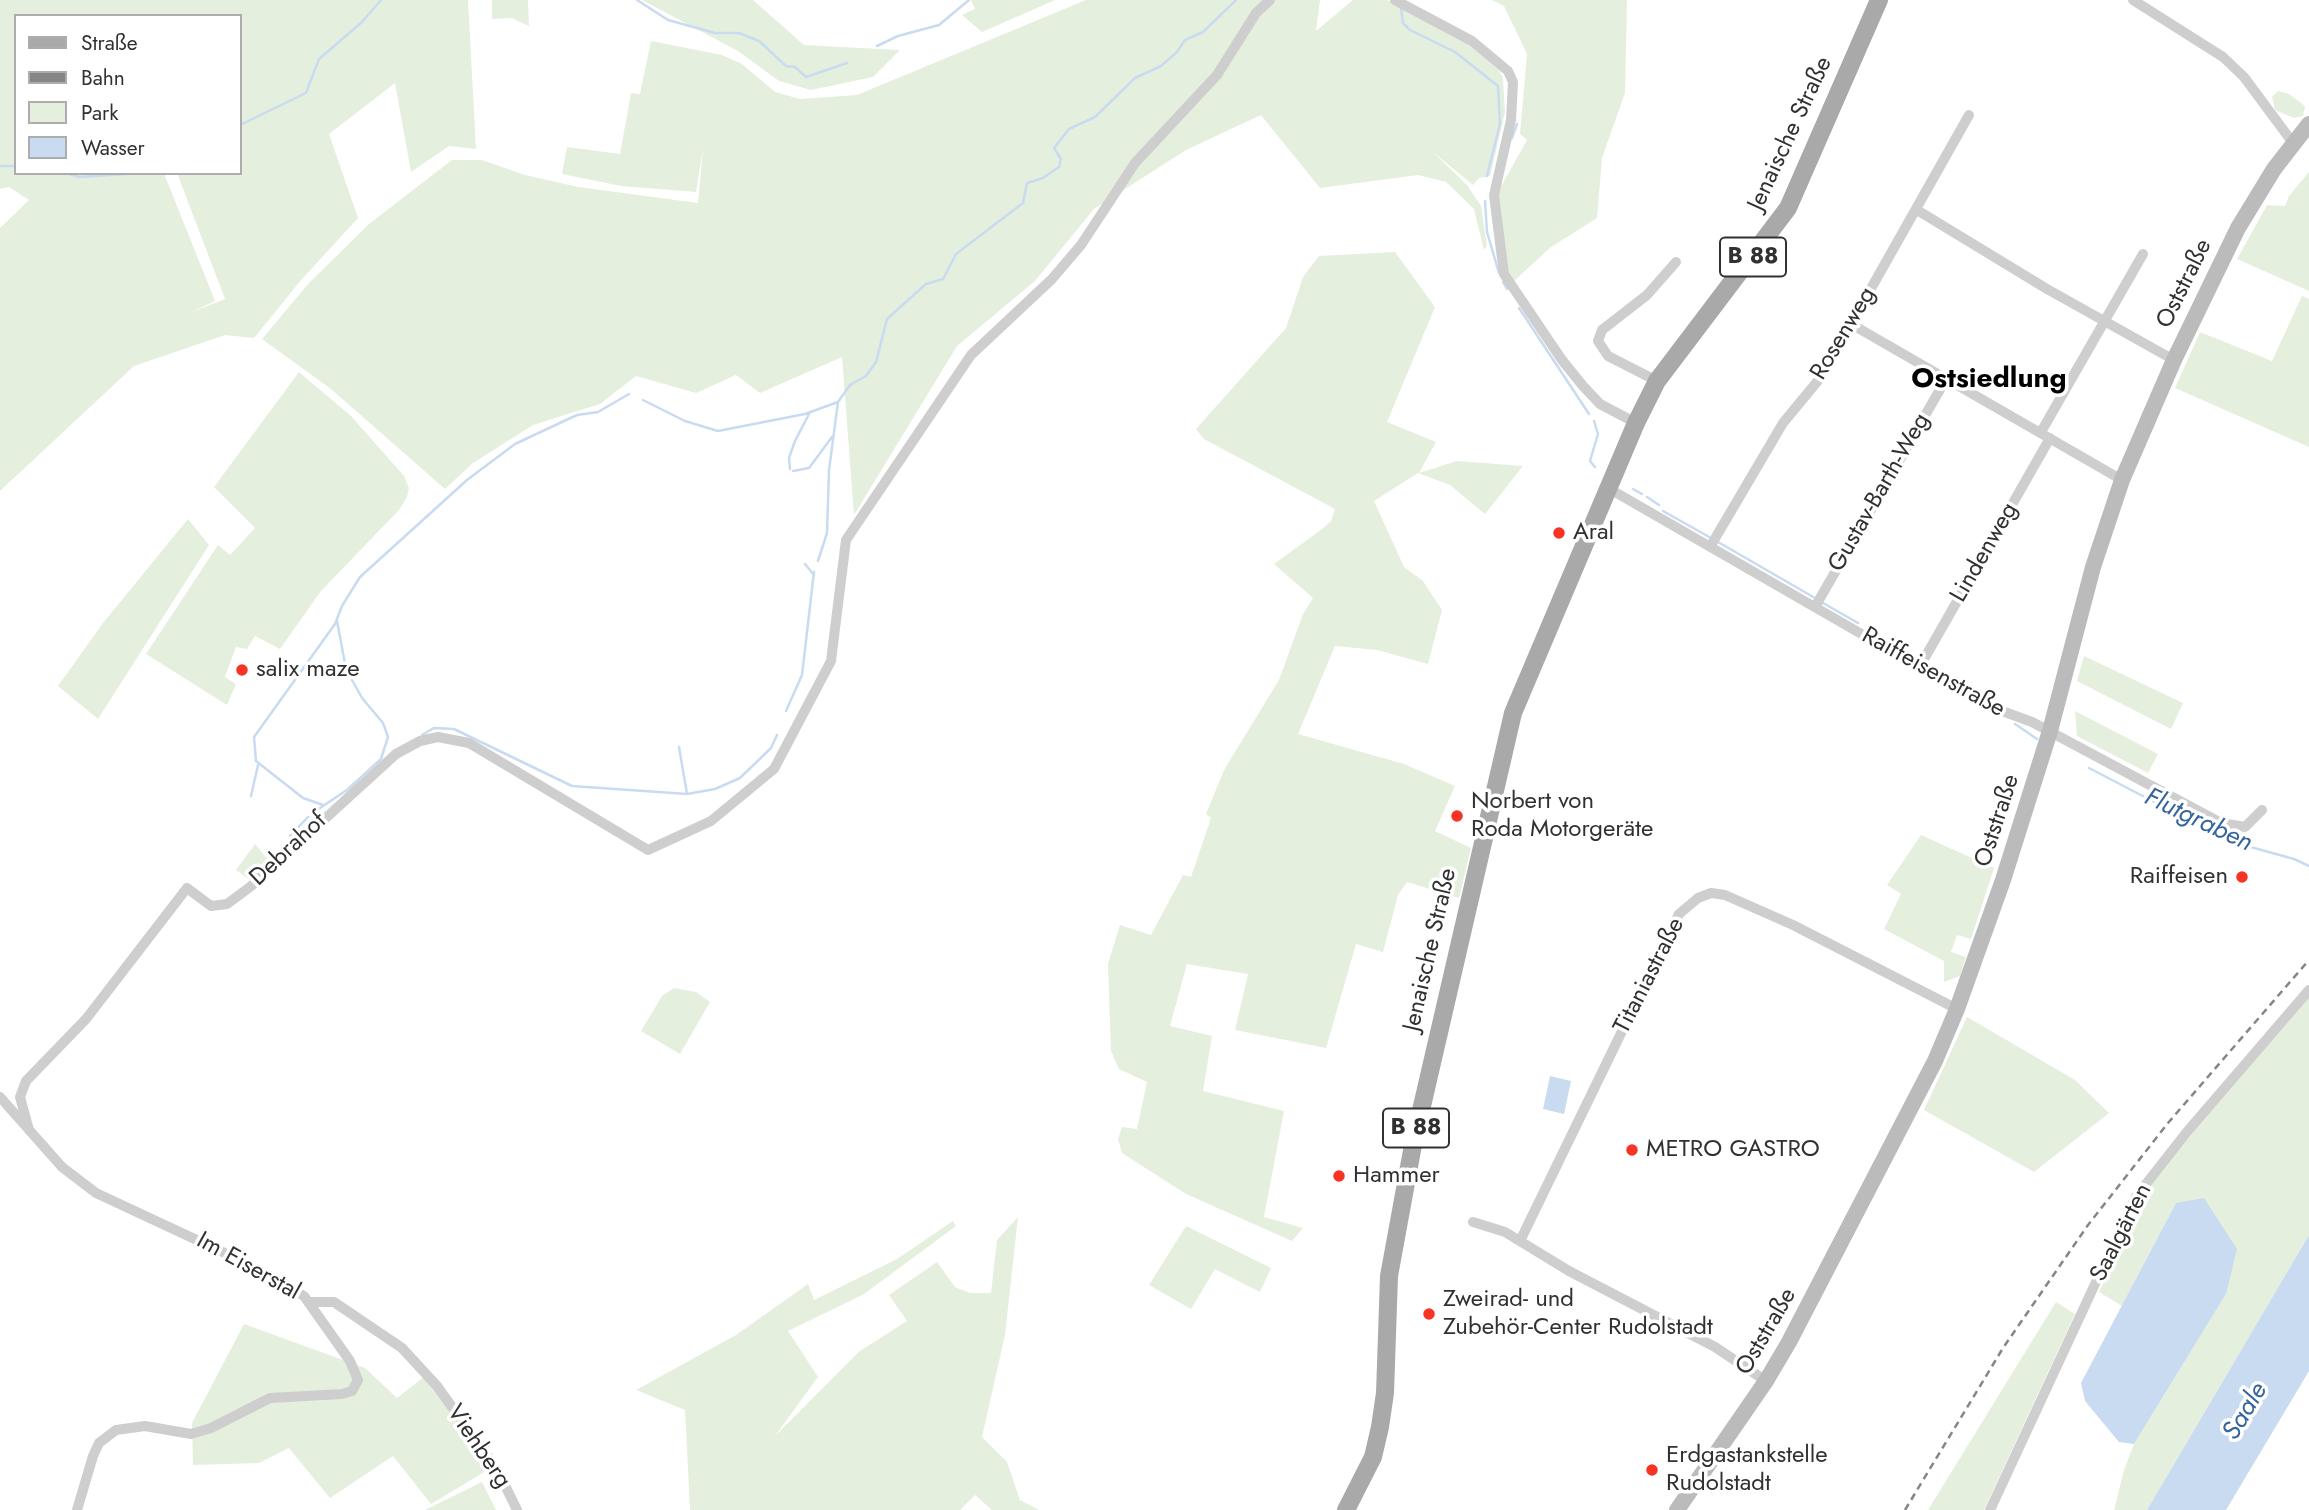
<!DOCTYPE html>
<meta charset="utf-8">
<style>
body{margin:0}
#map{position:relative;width:2309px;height:1510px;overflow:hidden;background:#fff;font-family:Jost,sans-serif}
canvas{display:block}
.legend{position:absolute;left:14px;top:14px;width:228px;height:161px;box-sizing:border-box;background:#fff;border:2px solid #adadad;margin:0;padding:9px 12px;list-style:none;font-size:21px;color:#313131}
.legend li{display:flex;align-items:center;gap:14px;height:35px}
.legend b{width:35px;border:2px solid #adadad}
</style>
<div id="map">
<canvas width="2309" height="1510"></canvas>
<ul class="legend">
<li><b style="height:9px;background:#a9a9a9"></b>Straße</li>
<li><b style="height:9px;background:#868686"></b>Bahn</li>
<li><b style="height:19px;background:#e5efde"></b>Park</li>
<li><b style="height:19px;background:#c9dbf0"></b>Wasser</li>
</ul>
</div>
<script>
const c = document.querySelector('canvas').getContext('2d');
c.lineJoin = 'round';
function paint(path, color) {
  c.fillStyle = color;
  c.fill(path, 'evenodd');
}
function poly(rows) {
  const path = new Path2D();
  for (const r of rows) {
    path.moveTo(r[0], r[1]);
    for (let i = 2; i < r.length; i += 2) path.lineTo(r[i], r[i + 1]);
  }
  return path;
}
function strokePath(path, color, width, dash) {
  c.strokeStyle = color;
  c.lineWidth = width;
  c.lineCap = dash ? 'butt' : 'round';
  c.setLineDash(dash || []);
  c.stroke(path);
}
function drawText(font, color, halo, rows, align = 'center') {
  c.font = font + ' Jost,sans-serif';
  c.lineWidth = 7;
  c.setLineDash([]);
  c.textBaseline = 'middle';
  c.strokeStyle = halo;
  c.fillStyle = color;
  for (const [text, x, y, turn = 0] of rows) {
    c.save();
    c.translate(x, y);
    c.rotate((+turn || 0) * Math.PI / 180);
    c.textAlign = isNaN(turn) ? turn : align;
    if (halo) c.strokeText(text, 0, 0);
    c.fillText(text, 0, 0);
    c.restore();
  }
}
paint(poly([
 [0,0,468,0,476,149,449,146,411,172,395,83,329,134,358,218,302,279,254,338,225,335,134,366,0,491,0,228,29,200,9,187,0,189],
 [16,16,240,16,240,173,177,173,225,299,189,313,215,301,165,176,170,173,16,173],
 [492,0,528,0,529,26,512,18,492,19],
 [642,0,753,0,804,45,900,50,873,77,811,90,779,81,738,51],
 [971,0,1055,0,982,32,962,15,975,9],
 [1086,0,1320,0,1316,31,1353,0,1387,0,1419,14,1465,41,1499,70,1503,78,1505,112,1490,176,1479,178,1473,185,1433,152,1467,185,1481,206,1487,246,1484,250,1474,209,1446,182,1418,175,1320,188,1261,115,1186,150,1094,209,1035,281,957,346,854,515,842,357,760,393,736,375,696,393,636,376,600,404,533,425,473,463,445,489,331,389,262,339,309,283,369,224,452,160,482,160,525,175,578,187,698,203,703,149,696,192,621,186,562,174,567,147,620,154,631,93,640,94,651,41,722,55,742,64,775,92,800,99,857,95],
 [1492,0,1627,0,1625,93,1602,158,1597,218,1551,247,1514,281,1507,271,1498,192,1527,140,1520,134,1527,54,1504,6],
 [2278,91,2289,94,2305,106,2303,116,2294,118,2275,110,2272,97],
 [2309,172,2309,291,2237,259,2267,205,2285,206,2289,196],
 [1395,252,1435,307,1387,422,1436,442,1419,473,1457,461,1523,466,1485,514,1450,485,1418,473,1374,501,1404,567,1423,581,1442,610,1428,664,1377,650,1335,646,1298,734,1404,764,1455,786,1435,831,1471,848,1459,898,1407,882,1398,895,1383,952,1356,944,1326,1048,1235,1030,1248,974,1187,964,1170,1026,1212,1036,1203,1091,1284,1111,1264,1217,1303,1228,1292,1241,1186,1194,1122,1153,1118,1139,1122,1127,1137,1129,1147,1082,1119,1069,1111,1051,1108,964,1120,925,1151,935,1183,875,1191,877,1211,818,1206,814,1224,770,1279,680,1303,614,1313,598,1274,564,1322,529,1331,521,1335,509,1204,439,1196,429,1286,328,1303,277,1319,256],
 [2302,296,2309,299,2309,447,2175,388,2200,332,2272,361],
 [299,372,351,416,404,476,409,488,407,497,399,510,321,591,280,649,255,636,247,649,236,647,225,677,236,684,227,705,146,654,218,545,230,555,255,528,214,487],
 [188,519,209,545,98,719,58,686,103,623],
 [2084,656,2183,703,2171,729,2077,681],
 [2075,711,2158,754,2148,773,2077,736],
 [1921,835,1994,868,1971,939,1957,935,1951,952,1966,957,1960,976,1944,982,1944,961,1884,929,1901,894,1887,885],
 [255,844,270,862,250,880,236,870],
 [674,988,696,992,710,1002,680,1054,641,1031,662,996],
 [2309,997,2309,1235,2147,1510,2114,1510,2124,1470,2134,1444,2226,1294,2176,1203,2122,1306,2099,1292,2154,1178],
 [1967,1017,2075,1080,2109,1113,2034,1172,1924,1110],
 [1018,1217,1005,1335,982,1437,1007,1462,1020,1500,1039,1510,992,1510,975,1495,960,1510,690,1510,685,1410,636,1390,736,1335,808,1284,814,1300,897,1259,953,1221,956,1226,864,1294,788,1331,818,1377,775,1436,860,1351,907,1321,889,1295,937,1262,955,1287,970,1293,991,1293,997,1240],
 [1186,1226,1271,1268,1260,1292,1215,1269,1191,1309,1149,1285],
 [2056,1302,2075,1314,1984,1510,1928,1510],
 [244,1324,365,1368,397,1398,425,1376,491,1468,431,1504,393,1456,330,1498,289,1448,259,1463,193,1465,192,1423],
 [482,1482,496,1510,425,1510]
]), '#e5efde');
paint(poly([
 [1550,1076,1571,1081,1564,1114,1543,1109],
 [2204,1198,2237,1249,2226,1294,2134,1444,2119,1442,2085,1401,2081,1383,2176,1203],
 [2309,1235,2309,1371,2226,1510,2147,1510]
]), '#c9dbf0');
strokePath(poly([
 [637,0,668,20,715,33,739,33,759,41,786,66,795,67,806,77,847,63],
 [1401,8,1403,23,1410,30,1455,52,1498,86,1500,124,1487,176],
 [877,46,898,36,939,25,969,0],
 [240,125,306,93,319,59,362,22,381,0],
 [1512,138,1517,124],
 [0,166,16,166],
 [67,173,79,177,142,173],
 [1485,201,1487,232,1499,273],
 [1503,282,1507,289],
 [1519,308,1589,414],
 [643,400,685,421,718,431,805,414,838,402],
 [1594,421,1598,434,1590,461,1595,467],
 [790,469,789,458,795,441,809,414],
 [793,471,809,468,832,437],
 [1633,489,1642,494],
 [1647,497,1659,505],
 [1663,511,1711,538],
 [1718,542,1815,598],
 [818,561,827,533,829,470,838,402,850,385,866,376,876,362,887,319,926,284,943,279,956,254,1023,203,1027,183,1043,178,1059,167,1061,159,1054,148,1069,129,1095,117,1135,78,1161,66,1177,52,1185,40,1203,32,1236,0],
 [805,564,814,575],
 [1823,603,1858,623],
 [1867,628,1918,657],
 [1929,664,1999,705],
 [786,711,802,675,814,572],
 [2015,724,2037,739],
 [422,735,434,728,454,729,572,786,687,794,715,789,740,778,771,748,777,735],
 [679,747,687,794],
 [2089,768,2229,841,2294,859,2309,866],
 [251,796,258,765],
 [323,805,303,798,256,761,254,737,335,624,342,606,360,577,467,480,515,444,577,415,598,412,629,394],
 [317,810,347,790,381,759,388,737,383,723,362,698,346,669,337,621],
 [290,836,308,817]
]), '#c9dbf0', 2.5);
strokePath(poly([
 [1395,0,1472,41,1508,71,1513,82,1511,120,1494,195,1504,274,1562,360,1583,386,1600,404,1636,423],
 [2133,0,2223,57,2244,77,2293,143],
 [1917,210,2047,289,2174,360],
 [1851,324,2122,480],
 [1657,381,1608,356,1598,341,1602,330,1647,295,1676,262],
 [2041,432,2143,254],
 [1608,488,1983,704,2032,722,2221,823,2245,827,2262,810],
 [1710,547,1783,423,1821,377,1969,115],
 [1815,607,1946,379],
 [1919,668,2050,438],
 [0,1097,62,1167,96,1193,244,1262,304,1296,350,1361,358,1380,352,1391,342,1394,270,1398,211,1428,191,1434,145,1426,116,1430,99,1443,93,1456,77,1510],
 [29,1130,20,1097,26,1081,86,1019,187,888,211,906,227,904,250,887,396,754,420,741,438,737,469,743,648,850,711,821,774,769,831,661,846,540,971,355,1052,279,1081,245,1135,163,1217,75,1256,13,1270,0],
 [1473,1222,1505,1232,1569,1271,1715,1347,1766,1381],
 [1520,1241,1679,914,1698,898,1711,893,1725,895,1793,925,1957,1009],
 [310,1302,334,1302,402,1348,437,1386,498,1471,517,1510],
 [1990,1510,2135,1198,2186,1133,2309,990]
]), '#cecece', 10);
strokePath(poly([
 [1677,1510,1766,1381,1789,1342,1935,1061,1957,1009,2003,880,2050,731,2093,567,2122,480,2174,360,2238,228,2274,169,2309,124]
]), '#bbb', 16);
strokePath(poly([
 [1346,1510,1373,1457,1380,1427,1385,1393,1389,1276,1413,1145,1513,713,1636,423,1657,381,1788,208,1879,0]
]), '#a9a9a9', 18);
strokePath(poly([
 [1905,1510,2003,1348,2088,1225,2168,1123,2309,960]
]), '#868686', 2.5, [7, 5]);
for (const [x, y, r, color] of [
 [1559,533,7,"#f73424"],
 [242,670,7,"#f73424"],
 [1457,816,7,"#f73424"],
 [2242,877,7,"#f73424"],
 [1632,1150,7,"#f73424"],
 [1339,1176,7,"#f73424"],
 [1429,1314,7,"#f73424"],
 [1652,1470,7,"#f73424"]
]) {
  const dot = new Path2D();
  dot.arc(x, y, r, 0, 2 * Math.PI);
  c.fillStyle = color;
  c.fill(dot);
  strokePath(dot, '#fff', 2.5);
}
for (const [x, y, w] of [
 [1753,257,66],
 [1416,1128,66]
]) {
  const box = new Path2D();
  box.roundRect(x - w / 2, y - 19.5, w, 39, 5);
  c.fillStyle = '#fff';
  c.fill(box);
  strokePath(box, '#313131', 2);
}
drawText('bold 23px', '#313131', null, [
 ["B 88",1753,257],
 ["B 88",1416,1128]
]);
drawText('24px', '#313131', '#fff', [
 ["Jenaische Straße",1791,134,-65],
 ["Oststraße",2185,284,-64],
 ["Rosenweg",1844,334,-59],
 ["Gustav-Barth-Weg",1880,493,-60],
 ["Lindenweg",1985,553,-60],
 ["Raiffeisenstraße",1933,673,29],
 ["Oststraße",1998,821,-72],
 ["Debrahof",289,850,-43],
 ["Jenaische Straße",1431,950,-77],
 ["Titaniastraße",1650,976,-63],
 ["Saalgärten",2122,1233,-63],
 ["Im Eiserstal",248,1267,29],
 ["Oststraße",1767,1332,-60],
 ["Viehberg",478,1447,56]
]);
drawText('24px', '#313131', '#fff', [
 ["Aral",1573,533],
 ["salix maze",256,670],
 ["Norbert von",1471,802],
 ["Roda Motorgeräte",1471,830],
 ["Raiffeisen",2228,877,"right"],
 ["METRO GASTRO",1646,1150],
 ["Hammer",1353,1176],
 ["Zweirad- und",1443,1300],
 ["Zubehör-Center Rudolstadt",1443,1328],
 ["Erdgastankstelle",1666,1456],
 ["Rudolstadt",1666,1484]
], 'left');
drawText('italic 26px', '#35659c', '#fff', [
 ["Flutgraben",2198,821,25],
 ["Saale",2246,1412,-59]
]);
drawText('bold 28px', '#000', '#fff', [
 ["Ostsiedlung",1989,380]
]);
</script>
